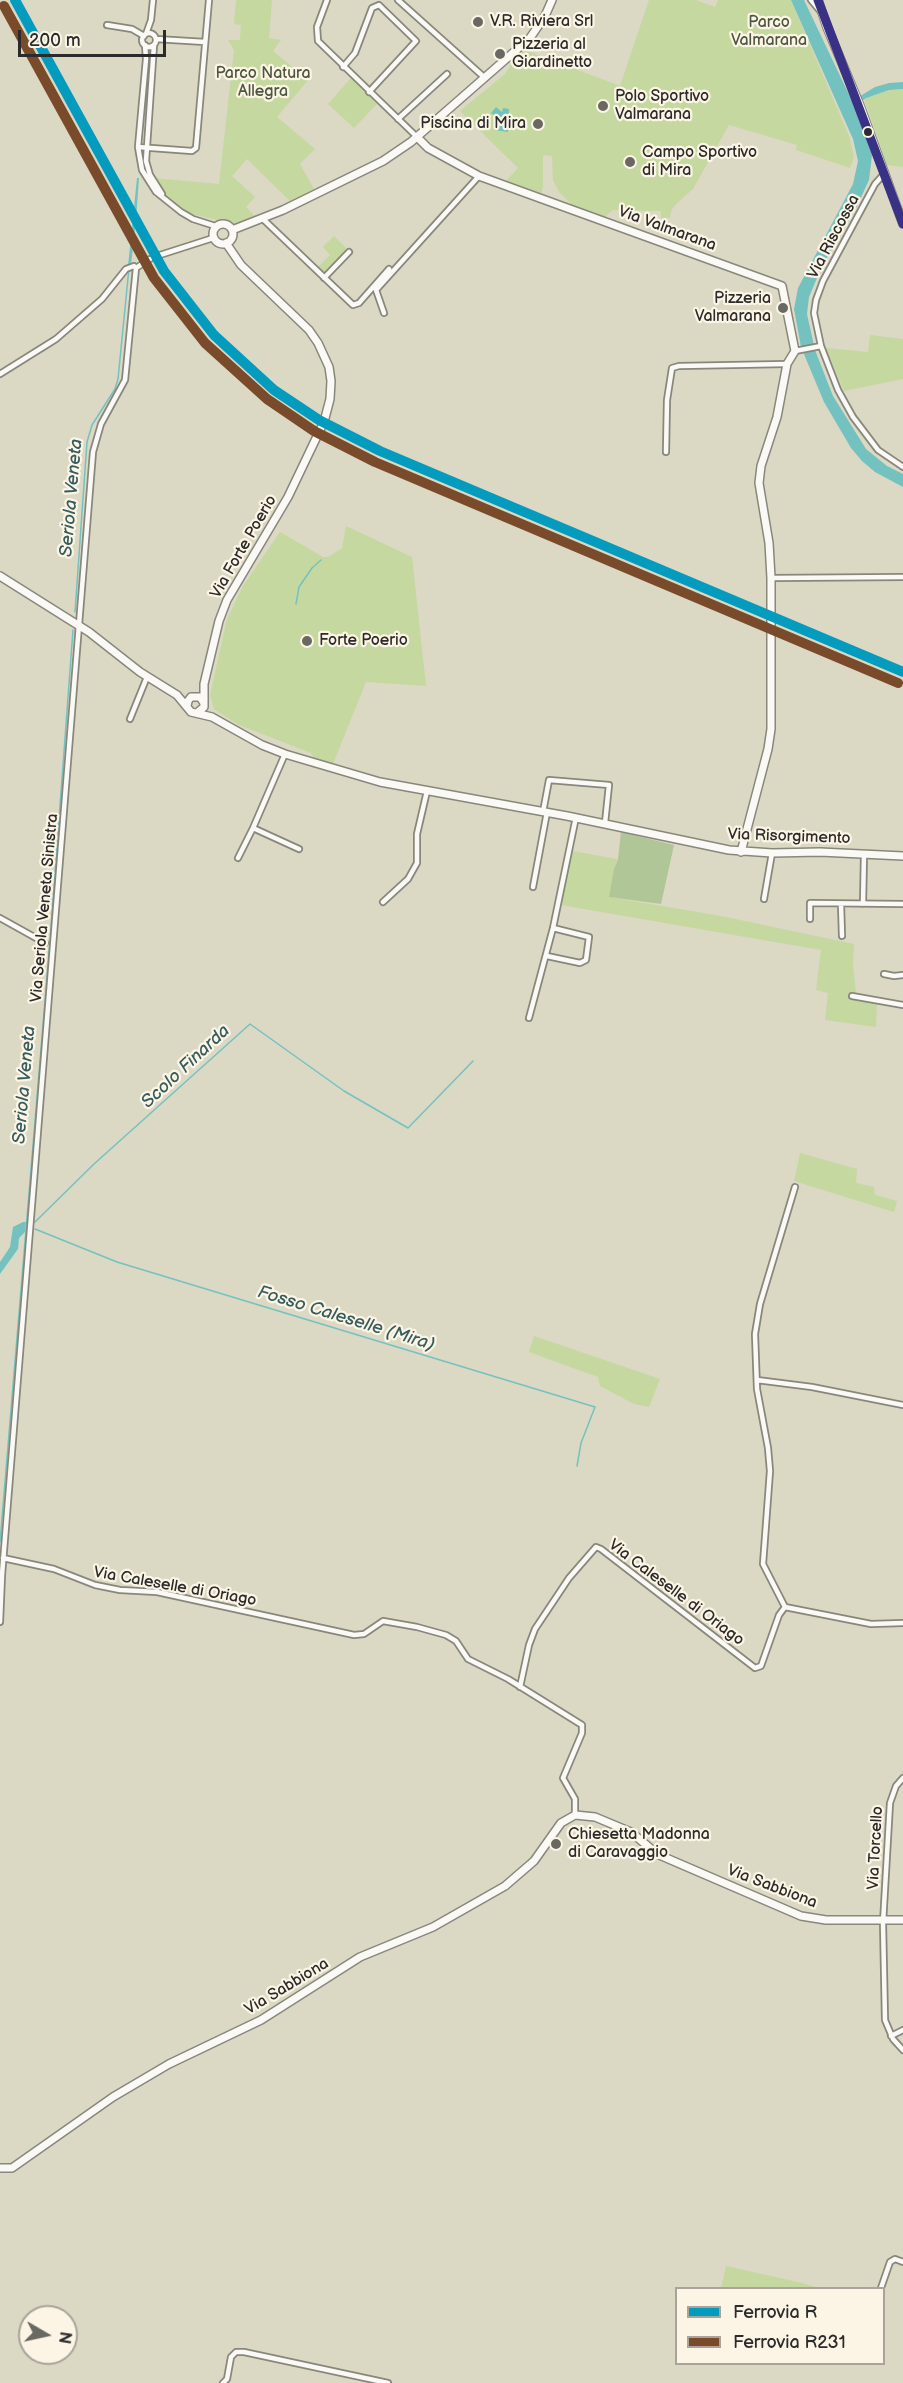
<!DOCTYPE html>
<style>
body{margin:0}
#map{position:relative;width:903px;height:2383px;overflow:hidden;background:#dbd8c4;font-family:"Balsamiq Sans",sans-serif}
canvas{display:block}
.legend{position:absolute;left:675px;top:2287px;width:210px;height:78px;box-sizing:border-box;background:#fcf5e5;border:2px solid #a8a49b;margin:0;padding:8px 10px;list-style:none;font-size:18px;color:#2b2b2b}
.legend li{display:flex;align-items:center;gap:12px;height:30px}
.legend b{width:30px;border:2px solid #a8a49b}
.north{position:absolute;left:18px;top:2305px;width:60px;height:60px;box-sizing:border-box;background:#fcf5e5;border:2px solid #a8a49b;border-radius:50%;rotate:99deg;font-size:16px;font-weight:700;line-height:24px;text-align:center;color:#2b2b2b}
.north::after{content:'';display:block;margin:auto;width:21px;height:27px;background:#696861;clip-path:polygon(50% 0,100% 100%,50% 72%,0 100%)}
.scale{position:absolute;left:18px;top:30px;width:148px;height:27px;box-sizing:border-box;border:3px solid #2b2b2b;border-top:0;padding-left:8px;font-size:18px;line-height:21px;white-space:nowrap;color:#2b2b2b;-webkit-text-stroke:4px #fcf5e5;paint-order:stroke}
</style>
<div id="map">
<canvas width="903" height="2383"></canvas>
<ul class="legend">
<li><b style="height:8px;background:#049cbe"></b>Ferrovia R</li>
<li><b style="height:8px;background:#7a4b2a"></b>Ferrovia R231</li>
</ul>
<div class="north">N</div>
<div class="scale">200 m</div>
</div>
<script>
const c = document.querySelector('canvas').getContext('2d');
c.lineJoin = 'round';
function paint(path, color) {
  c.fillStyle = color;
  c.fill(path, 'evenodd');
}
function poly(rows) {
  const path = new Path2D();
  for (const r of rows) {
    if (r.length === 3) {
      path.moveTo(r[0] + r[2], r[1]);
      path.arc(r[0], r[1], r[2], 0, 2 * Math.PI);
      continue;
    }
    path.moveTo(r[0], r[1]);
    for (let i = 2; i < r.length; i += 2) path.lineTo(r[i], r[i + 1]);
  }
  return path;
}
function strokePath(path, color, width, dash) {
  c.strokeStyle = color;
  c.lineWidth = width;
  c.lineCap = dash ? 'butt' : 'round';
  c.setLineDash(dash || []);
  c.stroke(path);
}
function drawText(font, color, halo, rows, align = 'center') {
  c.font = font + ' "Balsamiq Sans",sans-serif';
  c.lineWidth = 4.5;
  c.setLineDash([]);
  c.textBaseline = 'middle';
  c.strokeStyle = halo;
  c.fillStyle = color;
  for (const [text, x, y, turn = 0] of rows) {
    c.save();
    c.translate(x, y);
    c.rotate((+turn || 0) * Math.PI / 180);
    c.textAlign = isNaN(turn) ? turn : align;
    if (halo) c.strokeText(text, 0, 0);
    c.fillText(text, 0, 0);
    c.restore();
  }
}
paint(poly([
 [236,0,272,0,269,38,281,40,273,51,308,80,277,117,315,149,300,164,314,189,290,201,247,159,232,176,255,197,246,207,257,218,238,225,188,213,164,194,153,178,219,184,234,50,228,40,240,40,241,25,234,24],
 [649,0,696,0,715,7,718,0,791,0,849,136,854,157,850,168,796,150,797,145,729,125,693,189,676,204,671,211,670,218,661,218,661,211,613,210,603,218,572,205,559,192,553,180,552,156,543,155,543,188,541,193,506,181,518,168,460,111,505,74,511,64,525,50,620,86],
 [351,78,377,104,354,128,328,104],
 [903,89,903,167,887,165,864,99,889,90],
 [334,236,348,250,325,274,318,267,330,255,323,247],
 [870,335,903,339,903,379,844,391,826,348,868,352],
 [346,526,412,557,426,686,366,682,333,764,314,758,311,753,239,725,214,709,210,695,227,619,243,586,280,532,323,557,328,557,342,548],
 [567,850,617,859,609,897,721,916,854,944,853,965,856,994,877,1003,876,1027,825,1020,828,993,816,990,821,950,555,904],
 [800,1153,857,1169,856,1183,874,1187,875,1195,897,1201,894,1212,794,1181],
 [534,1336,660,1379,649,1407,634,1404,600,1386,598,1377,529,1352],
 [726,2266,802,2283,819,2288,721,2288]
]), '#c4d8a0');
paint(poly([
 [621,832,674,845,661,904,609,897,614,869,618,859]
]), '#b0c696');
paint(poly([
 [791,0,804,0,852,101,875,87,889,83,903,82,903,89,889,90,872,96,864,99,857,109,872,155,869,180,857,206,822,266,809,297,807,314,815,350,833,396,866,449,887,466,903,474,903,487,875,472,862,461,851,448,824,402,801,347,794,309,798,288,853,184,858,161,853,139],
 [496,107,502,112,503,108,509,109,508,132,494,130,495,125,501,123,501,120,491,113],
 [137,178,139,178,136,220,131,265,128,266],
 [23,1222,26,1222,25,1232,19,1238,18,1249,0,1274,0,1262,10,1247,13,1227]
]), '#74c2c0');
strokePath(poly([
 [296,604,299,587,312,568,321,560],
 [75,612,87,442,92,425,115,389,118,379,129,268],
 [35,1222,94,1164,250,1024,344,1091,408,1128,473,1061],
 [35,1229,117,1262,595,1407,581,1443,577,1466],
 [0,1542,50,941,73,630]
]), '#74c2c0', 1.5);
const street = poly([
 [327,0,317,27,318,41,417,137],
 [398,0,485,78],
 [811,0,821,12],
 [107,25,132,29,144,36],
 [149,40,7],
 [146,34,151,20,153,0],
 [156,39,205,42],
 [145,45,146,59,138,147,142,170,156,192,181,212,193,219,215,226],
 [154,45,146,161,150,175,162,194],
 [343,67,355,53,372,8,379,5,416,41,369,92],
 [398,119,447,74],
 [138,147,192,151,196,148,209,0],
 [884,174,875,184,823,281,816,300,814,313,821,346,838,390,853,417,878,450,903,467],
 [263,219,353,305,359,303,389,269],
 [160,255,213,238],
 [324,278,349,252],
 [384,313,376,290,479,176],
 [795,351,821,346],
 [0,374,56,339,102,299,126,269,134,266,136,268,150,259],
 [666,452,667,400,672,368,679,366,787,364],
 [771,578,903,577],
 [130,719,147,677],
 [543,812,549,780,609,785,605,823],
 [253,828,299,849],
 [238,858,253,828,285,754],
 [533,887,547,812],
 [764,899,772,853],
 [383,902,408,879,417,863,417,834,427,791],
 [841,904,842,936],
 [863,904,864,854],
 [0,918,45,943],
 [810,919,810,903,903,904],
 [547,956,580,963,586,960,589,937,553,928],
 [884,974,894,976,903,975],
 [852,996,903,1005],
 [529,1018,553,928,576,817],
 [757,1380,812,1387,903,1405],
 [3,1558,54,1569,95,1585,120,1590,157,1592,354,1635,364,1634,383,1621,417,1627,446,1635,456,1641,468,1659,508,1679,582,1725,582,1733,563,1778,575,1799,575,1815],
 [785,1607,763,1564,770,1471,768,1448,757,1389,755,1334,760,1304,795,1187],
 [0,1622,2,1575,93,452,101,424,125,380,136,268],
 [520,1687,529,1645,535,1629,569,1578,596,1547,601,1549,755,1668,761,1666,779,1615,785,1607,871,1624,903,1623],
 [903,1778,896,1786,890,1803,883,1923,885,2020,893,2039,903,2050],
 [891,2036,903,2030],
 [881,2288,890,2262,895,2259,903,2262],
 [223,2383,227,2379,231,2357,236,2352,244,2352,388,2383]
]);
const secondary = poly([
 [417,137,428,148,479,176,782,286,795,351,787,364,777,417,761,466,759,483,769,543,771,578,771,729,768,749,741,852],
 [223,234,10],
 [232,230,283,210,383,161,411,142,530,38,545,16,552,0],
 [226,243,241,265,309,330,318,343,329,367,331,381,330,399,325,418],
 [0,576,89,632,140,672,177,695,191,712,212,717,262,745,285,754,380,782,567,816,729,850,772,853,820,852,903,856],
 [204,703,204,684,219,621,227,600,288,497,321,428],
 [187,706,188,701,191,697,200,697,204,703,204,707,197,713],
 [0,2168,12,2168,113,2097,169,2064,261,2020,360,1957,433,1927,505,1886,534,1861,561,1823,575,1815,595,1817,631,1832,657,1854,801,1916,826,1920,903,1920]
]);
const primary = poly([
 [818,0,827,27,860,106,903,224]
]);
strokePath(street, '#88877c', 8);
strokePath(secondary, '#88877c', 10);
strokePath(primary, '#88877c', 10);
strokePath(street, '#faf9f6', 4.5);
strokePath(secondary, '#faf9f6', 7);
strokePath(primary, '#faf9f6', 8);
strokePath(poly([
 [818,0,903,224]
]), '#393185', 9);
strokePath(poly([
 [15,0,164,271,214,335,274,390,319,420,380,451,903,672]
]), '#049cbe', 10);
strokePath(poly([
 [4,6,154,278,205,343,267,399,314,431,375,462,898,683]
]), '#7a4b2a', 10);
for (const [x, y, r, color] of [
 [478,22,6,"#696861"],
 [500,54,6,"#696861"],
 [603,106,6,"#696861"],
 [538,124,6,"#696861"],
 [868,132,5,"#2b2b2b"],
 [630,162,6,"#696861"],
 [783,308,6,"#696861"],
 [307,641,6,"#696861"],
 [556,1844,6,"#696861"]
]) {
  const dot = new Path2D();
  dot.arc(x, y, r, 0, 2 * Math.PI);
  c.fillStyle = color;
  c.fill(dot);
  strokePath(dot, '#fcf5e5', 2);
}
drawText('16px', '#2b2b2b', '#fcf5e5', [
 ["V.R. Riviera Srl",490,22],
 ["Pizzeria al",512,45],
 ["Giardinetto",512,63],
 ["Polo Sportivo",615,97],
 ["Valmarana",615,115],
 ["Piscina di Mira",526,124,"right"],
 ["Campo Sportivo",642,153],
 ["di Mira",642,171],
 ["Pizzeria",771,299,"right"],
 ["Valmarana",771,317,"right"],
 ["Forte Poerio",319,641],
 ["Chiesetta Madonna",568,1835],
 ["di Caravaggio",568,1853]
], 'left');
drawText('16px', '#4d5641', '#fcf5e5', [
 ["Parco",769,23],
 ["Valmarana",769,41],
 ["Parco Natura",263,74],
 ["Allegra",263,92]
]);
drawText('16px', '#2b2b2b', '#fcf5e5', [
 ["Via Valmarana",667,229,20],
 ["Via Riscossa",834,237,-62],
 ["Via Forte Poerio",244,547,-60],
 ["Via Risorgimento",789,837,2],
 ["Via Seriola Veneta Sinistra",45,908,-85],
 ["Via Caleselle di Oriago",175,1587,10],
 ["Via Caleselle di Oriago",676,1593,37],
 ["Via Torcello",876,1848,-87],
 ["Via Sabbiona",772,1887,21],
 ["Via Sabbiona",287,1987,-31]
]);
drawText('italic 18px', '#355c5e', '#fcf5e5', [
 ["Seriola Veneta",72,498,-85],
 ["Scolo Finarda",186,1067,-43],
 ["Seriola Veneta",25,1085,-85],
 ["Fosso Caleselle (Mira)",346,1319,17]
]);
</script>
